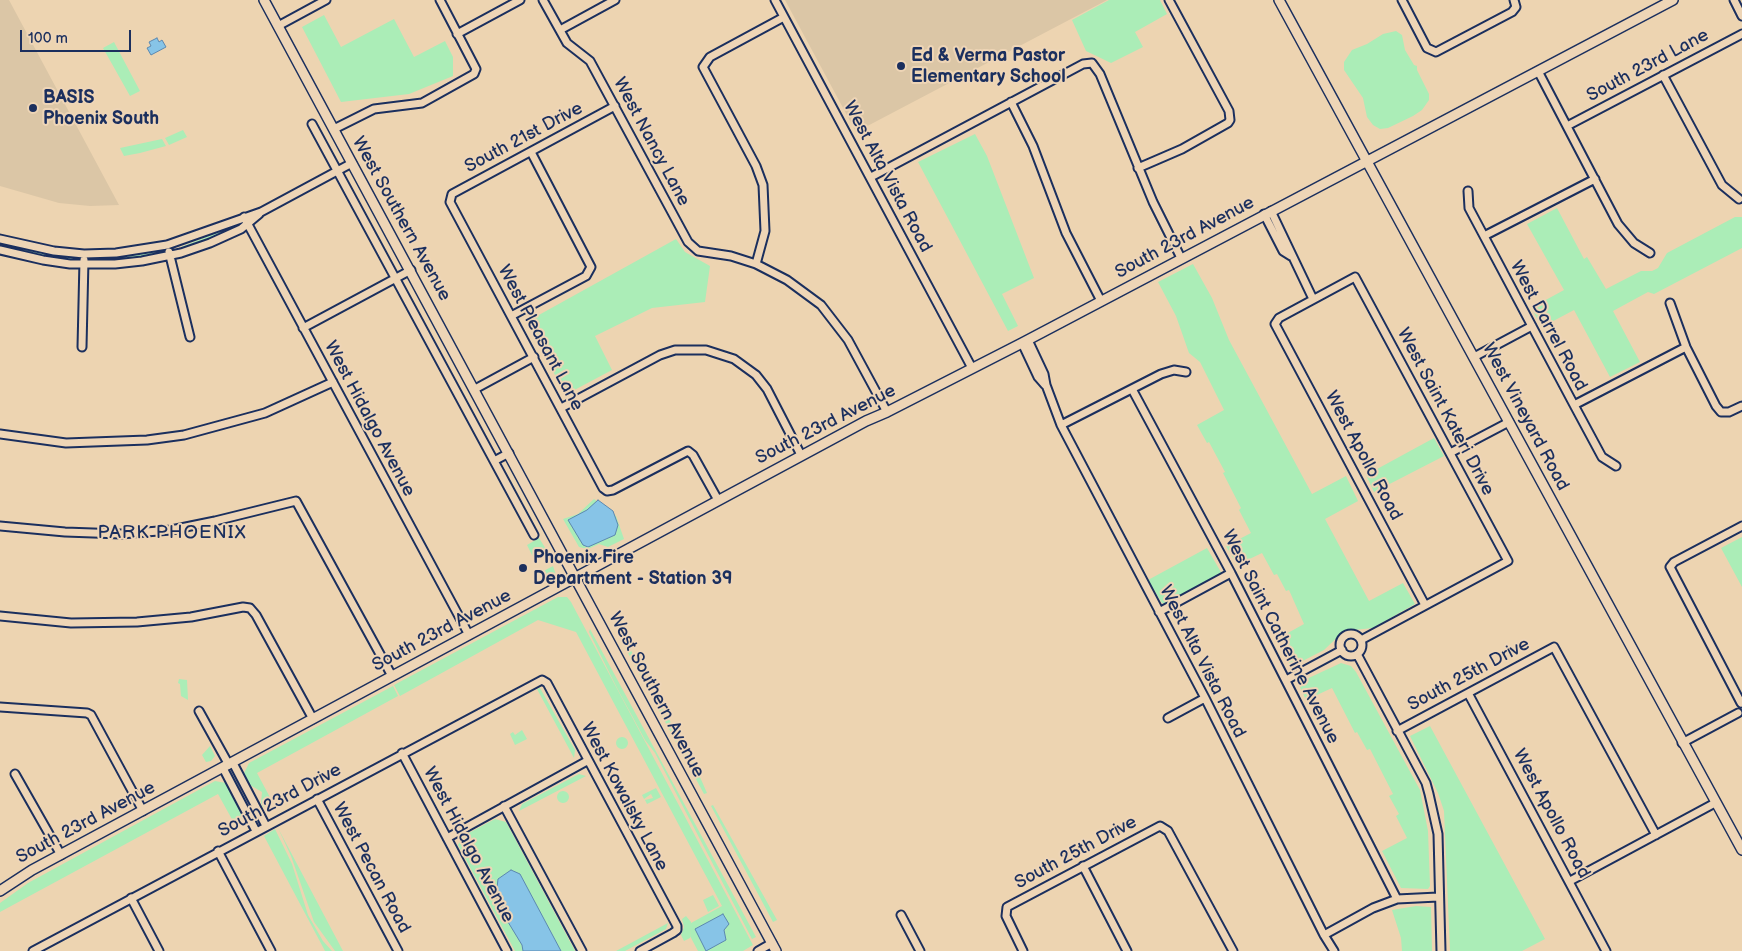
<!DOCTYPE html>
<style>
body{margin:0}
#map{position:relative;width:1742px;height:951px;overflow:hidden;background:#edd4b1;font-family:"Balsamiq Sans",sans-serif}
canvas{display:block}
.scale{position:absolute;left:20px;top:30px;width:111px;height:22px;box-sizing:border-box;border:2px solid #1b2f5e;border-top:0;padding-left:6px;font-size:15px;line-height:18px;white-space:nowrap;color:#1b2f5e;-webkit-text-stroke:4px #eed5b6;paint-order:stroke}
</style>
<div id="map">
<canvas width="1742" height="951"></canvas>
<div class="scale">100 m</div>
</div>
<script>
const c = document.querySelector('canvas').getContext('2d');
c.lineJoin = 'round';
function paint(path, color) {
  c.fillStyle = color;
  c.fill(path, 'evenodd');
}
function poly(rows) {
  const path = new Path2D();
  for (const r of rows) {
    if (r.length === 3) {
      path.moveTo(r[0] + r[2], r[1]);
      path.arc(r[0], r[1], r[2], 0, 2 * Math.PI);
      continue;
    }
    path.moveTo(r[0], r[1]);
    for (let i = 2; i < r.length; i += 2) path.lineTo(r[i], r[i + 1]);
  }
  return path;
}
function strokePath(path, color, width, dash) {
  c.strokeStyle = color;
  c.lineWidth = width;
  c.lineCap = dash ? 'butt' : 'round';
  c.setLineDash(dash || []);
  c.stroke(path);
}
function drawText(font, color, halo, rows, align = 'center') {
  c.font = font + ' "Balsamiq Sans",sans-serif';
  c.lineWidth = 4;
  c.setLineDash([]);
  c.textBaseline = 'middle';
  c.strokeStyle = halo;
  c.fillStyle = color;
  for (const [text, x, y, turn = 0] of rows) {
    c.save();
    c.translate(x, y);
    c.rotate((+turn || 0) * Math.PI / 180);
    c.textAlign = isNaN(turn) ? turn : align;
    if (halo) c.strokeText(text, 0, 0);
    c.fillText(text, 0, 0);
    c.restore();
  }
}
paint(poly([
 [0,0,9,0,119,205,90,206,59,203,0,186],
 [785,0,1107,0,856,132]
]), '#dbc6a6');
paint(poly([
 [1109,0,1160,0,1167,14,1135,32,1143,47,1111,63,1086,51,1072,20],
 [324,15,341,47,394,19,414,57,445,41,453,57,453,76,409,94,341,102,302,27],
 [1396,31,1402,35,1405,50,1414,65,1417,66,1417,70,1429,94,1429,100,1422,110,1413,116,1388,128,1380,129,1373,125,1367,117,1363,98,1344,70,1344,62,1352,50,1367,44,1383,34],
 [114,42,140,91,130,96,103,48],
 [183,130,187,137,169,145,165,138],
 [975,134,987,156,1034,278,1002,294,1018,326,1008,331,918,162],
 [162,139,166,146,140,153,124,156,120,148],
 [1557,208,1584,259,1587,257,1606,289,1641,271,1652,271,1658,268,1667,253,1735,217,1742,217,1742,248,1654,294,1648,292,1613,311,1640,362,1610,377,1574,310,1542,327,1531,308,1564,290,1527,224],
 [228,228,230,230,219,236,183,249,181,247],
 [676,239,685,252,710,266,705,302,652,308,595,336,612,370,565,395,528,321],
 [16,247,70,256,72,259,54,259,15,251],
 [155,251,156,255,141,258,112,261,97,259,98,257],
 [1193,264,1212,298,1229,340,1312,494,1346,476,1358,501,1325,519,1369,601,1403,583,1415,604,1373,628,1344,631,1324,650,1291,667,1277,639,1304,624,1289,590,1286,591,1277,574,1274,575,1262,553,1237,565,1226,546,1251,533,1239,510,1241,508,1223,473,1225,472,1209,442,1207,443,1197,425,1224,410,1200,362,1189,353,1176,316,1158,282],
 [1434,438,1444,456,1374,492,1366,475],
 [594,499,616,516,624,539,608,547,599,544,588,549,579,547,563,519,578,514],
 [1742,537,1742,587,1721,548],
 [539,538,546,549,533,557,527,545],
 [1207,548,1222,574,1165,604,1162,603,1148,580],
 [553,566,556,575,548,583,540,573],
 [558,597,567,597,571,602,753,945,743,951,698,951,690,936,691,923,722,906,576,632,538,620,400,696,394,685],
 [590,629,756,937,752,939,655,753,645,740,617,688,589,632],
 [623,636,696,768,707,793,704,794,620,638],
 [1341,663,1351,666,1356,672,1420,790,1428,831,1430,886,1428,889,1401,888,1382,851,1407,838,1396,816,1399,814,1389,796,1393,794,1370,749,1367,750,1357,732,1355,733,1332,688,1306,700,1299,685,1300,682],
 [179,679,187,680,188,700,181,696,180,684,178,683],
 [393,686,398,696,257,773,273,803,263,807,261,803,262,792,250,785,244,773,249,763],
 [540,688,575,750,574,758,537,689],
 [1430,726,1545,939,1522,951,1450,951,1444,811,1438,793,1410,736],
 [522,730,527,739,515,745,510,734,513,732,515,735],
 [622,743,6],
 [210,746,215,756,211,761,206,762,202,755],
 [579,774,586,776,519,811,522,804],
 [215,781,226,783,243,818,234,823,218,794,0,912,0,903,28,883],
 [656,788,661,797,647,804,645,800,653,798,651,794,644,799,642,795],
 [563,797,6],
 [713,805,777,920,773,922,711,806],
 [495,819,506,822,575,951,515,951,458,845,463,836],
 [278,828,343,951,335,951,314,922,291,856],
 [275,829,292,864,308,915,323,941,332,951,325,951,264,836],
 [713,895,719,906,708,912,703,900],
 [1416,906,1431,907,1432,951,1402,951,1401,938,1392,910],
 [686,916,691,922,690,938,684,941,681,935,684,927,682,919],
 [668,923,666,929,625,951,616,951]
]), '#abedb7');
const water = poly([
 [157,38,159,42,162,40,166,47,151,55,147,48,151,46,149,42,157,38],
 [598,500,613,511,618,525,615,535,588,547,583,545,568,520,587,510,598,500],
 [511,870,520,874,561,951,523,951,522,945,508,922,496,897,498,879,511,870],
 [723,914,729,924,724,930,726,940,706,951,695,929,723,914]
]);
paint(water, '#87c4e7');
strokePath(water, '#5c88b0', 1);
const street = poly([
 [543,0,567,43,590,61,688,242,698,251,731,256,756,264,787,280,821,305,848,340,887,412],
 [775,0,972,368],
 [1402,0,1427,48,1436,52,1512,12,1516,7,1514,0],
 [1734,0,1742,16],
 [278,26,326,0],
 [560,30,615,0],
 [457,34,520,0],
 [1538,71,1618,224,1634,243,1650,253],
 [1663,75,1722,185,1739,199],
 [1011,102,1033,146,1066,233,1101,301],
 [615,106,452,194,450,202,603,488,607,491,613,490,688,451,693,455,718,500],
 [312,124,534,535],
 [1567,126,1742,34],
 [334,129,374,109,422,103,474,74,476,69,440,0],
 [1138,168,1182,149,1228,123,1230,120,1229,111,1169,0],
 [871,177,1083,64,1092,63,1100,74,1153,202,1181,258],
 [1468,191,1469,208,1574,405,1602,457,1616,466],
 [1271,211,1313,299],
 [1264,214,1283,251,1291,256],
 [244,217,469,635],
 [1484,236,1595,179],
 [0,239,54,251,84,254,116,253,167,245,261,212,352,163],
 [0,250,43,260,70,264,115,264,142,261,181,253,210,243,241,229,259,214],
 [169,252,190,337],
 [756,264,765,231,763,185,756,166,703,67,710,57,784,17],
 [1670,303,1686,347,1716,406,1721,412,1729,412,1742,406],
 [511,316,586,276,591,267,531,152],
 [303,328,411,270],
 [1028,340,1044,374,1046,385,1061,425,1205,698,1324,935,1334,951],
 [1022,343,1038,377,1045,385],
 [82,347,84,260],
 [1474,357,1532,326],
 [475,389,534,357],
 [1132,389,1231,573,1397,899],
 [1574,405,1686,347],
 [561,408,660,355,675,350,706,350,734,359,756,375,767,389,801,455],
 [1061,425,1161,374,1174,370,1186,372],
 [0,434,66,443,147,440,184,435,265,413,333,382],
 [1450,453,1509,422],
 [494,461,509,453],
 [0,526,65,532,121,534,171,530,215,521,296,501,392,676],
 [1159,612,1231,573],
 [0,616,71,623,137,622,191,617,243,607,250,608,256,615,313,719],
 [1351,645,11],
 [1361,640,1508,561,1355,277,1279,318,1275,324,1425,605],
 [1357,654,1426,783,1429,794,1438,834,1441,951],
 [1286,680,1342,650],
 [1468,693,1606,951],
 [1741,703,1670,567,1674,562,1742,526],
 [0,707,87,713,91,715,143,811],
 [199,711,229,765],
 [1168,718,1205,698],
 [1397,731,1554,647,1656,835],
 [1682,743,1738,713],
 [402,753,507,951],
 [233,763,266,826],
 [223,768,256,831],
 [15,774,61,855],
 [317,799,398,951],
 [504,806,582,951],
 [447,838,587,761],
 [218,851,271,951],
 [1083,866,1127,951],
 [1570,881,1715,803],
 [131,898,159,951],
 [901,915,920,951],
 [1324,935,1373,908,1397,899,1438,897],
 [33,951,542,680,547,683,677,926,677,930,673,933,640,951],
 [758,951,772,943],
 [1023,951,1006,916,1007,907,1160,826,1168,831,1233,951]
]);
const secondary = poly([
 [264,0,776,951],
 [1279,0,1742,850],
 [0,891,32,870,866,421,887,412,1022,343,1673,0]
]);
strokePath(street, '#1b2f5e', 11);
strokePath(secondary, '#1b2f5e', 12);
strokePath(street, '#eed5b6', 7);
strokePath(secondary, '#eed5b6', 9);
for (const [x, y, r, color] of [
 [901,66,5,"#1b2f5e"],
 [33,108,5,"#1b2f5e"],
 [523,568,5,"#1b2f5e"]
]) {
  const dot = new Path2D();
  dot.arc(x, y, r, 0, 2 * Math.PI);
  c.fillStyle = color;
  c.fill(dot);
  strokePath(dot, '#eed5b6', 2);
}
drawText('bold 18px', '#1b2f5e', '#eed5b6', [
 ["Ed & Verma Pastor",911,56],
 ["Elementary School",911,77],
 ["BASIS",43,98],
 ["Phoenix South",43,119],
 ["Phoenix Fire",533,558],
 ["Department - Station 39",533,579]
], 'left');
drawText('18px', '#1b2f5e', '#eed5b6', [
 ["South 23rd Lane",1648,66,-28],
 ["South 21st Drive",524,138,-28],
 ["West Nancy Lane",651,142,62],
 ["West Alta Vista Road",887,177,62],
 ["West Southern Avenue",401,219,61],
 ["South 23rd Avenue",1185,238,-28],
 ["West Darrel Road",1548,326,62],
 ["West Pleasant Lane",540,338,62],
 ["West Saint Kateri Drive",1445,412,62],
 ["West Vineyard Road",1525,417,62],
 ["West Hidalgo Avenue",369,419,62],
 ["South 23rd Avenue",826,425,-27],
 ["West Apollo Road",1363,456,62],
 ["South 23rd Avenue",442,631,-28],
 ["West Saint Catherine Avenue",1280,637,63],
 ["West Alta Vista Road",1202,662,63],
 ["South 25th Drive",1469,675,-28],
 ["West Southern Avenue",656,695,62],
 ["West Kowalsky Lane",624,797,62],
 ["South 23rd Drive",280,801,-28],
 ["West Apollo Road",1551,814,62],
 ["South 23rd Avenue",86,823,-28],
 ["West Hidalgo Avenue",468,845,62],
 ["South 25th Drive",1076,853,-28],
 ["West Pecan Road",371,868,62]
]);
c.letterSpacing = '1px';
drawText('19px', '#1b2f5e', '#eed5b6', [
 ["PARK PHOENIX",172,533]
]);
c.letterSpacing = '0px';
</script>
